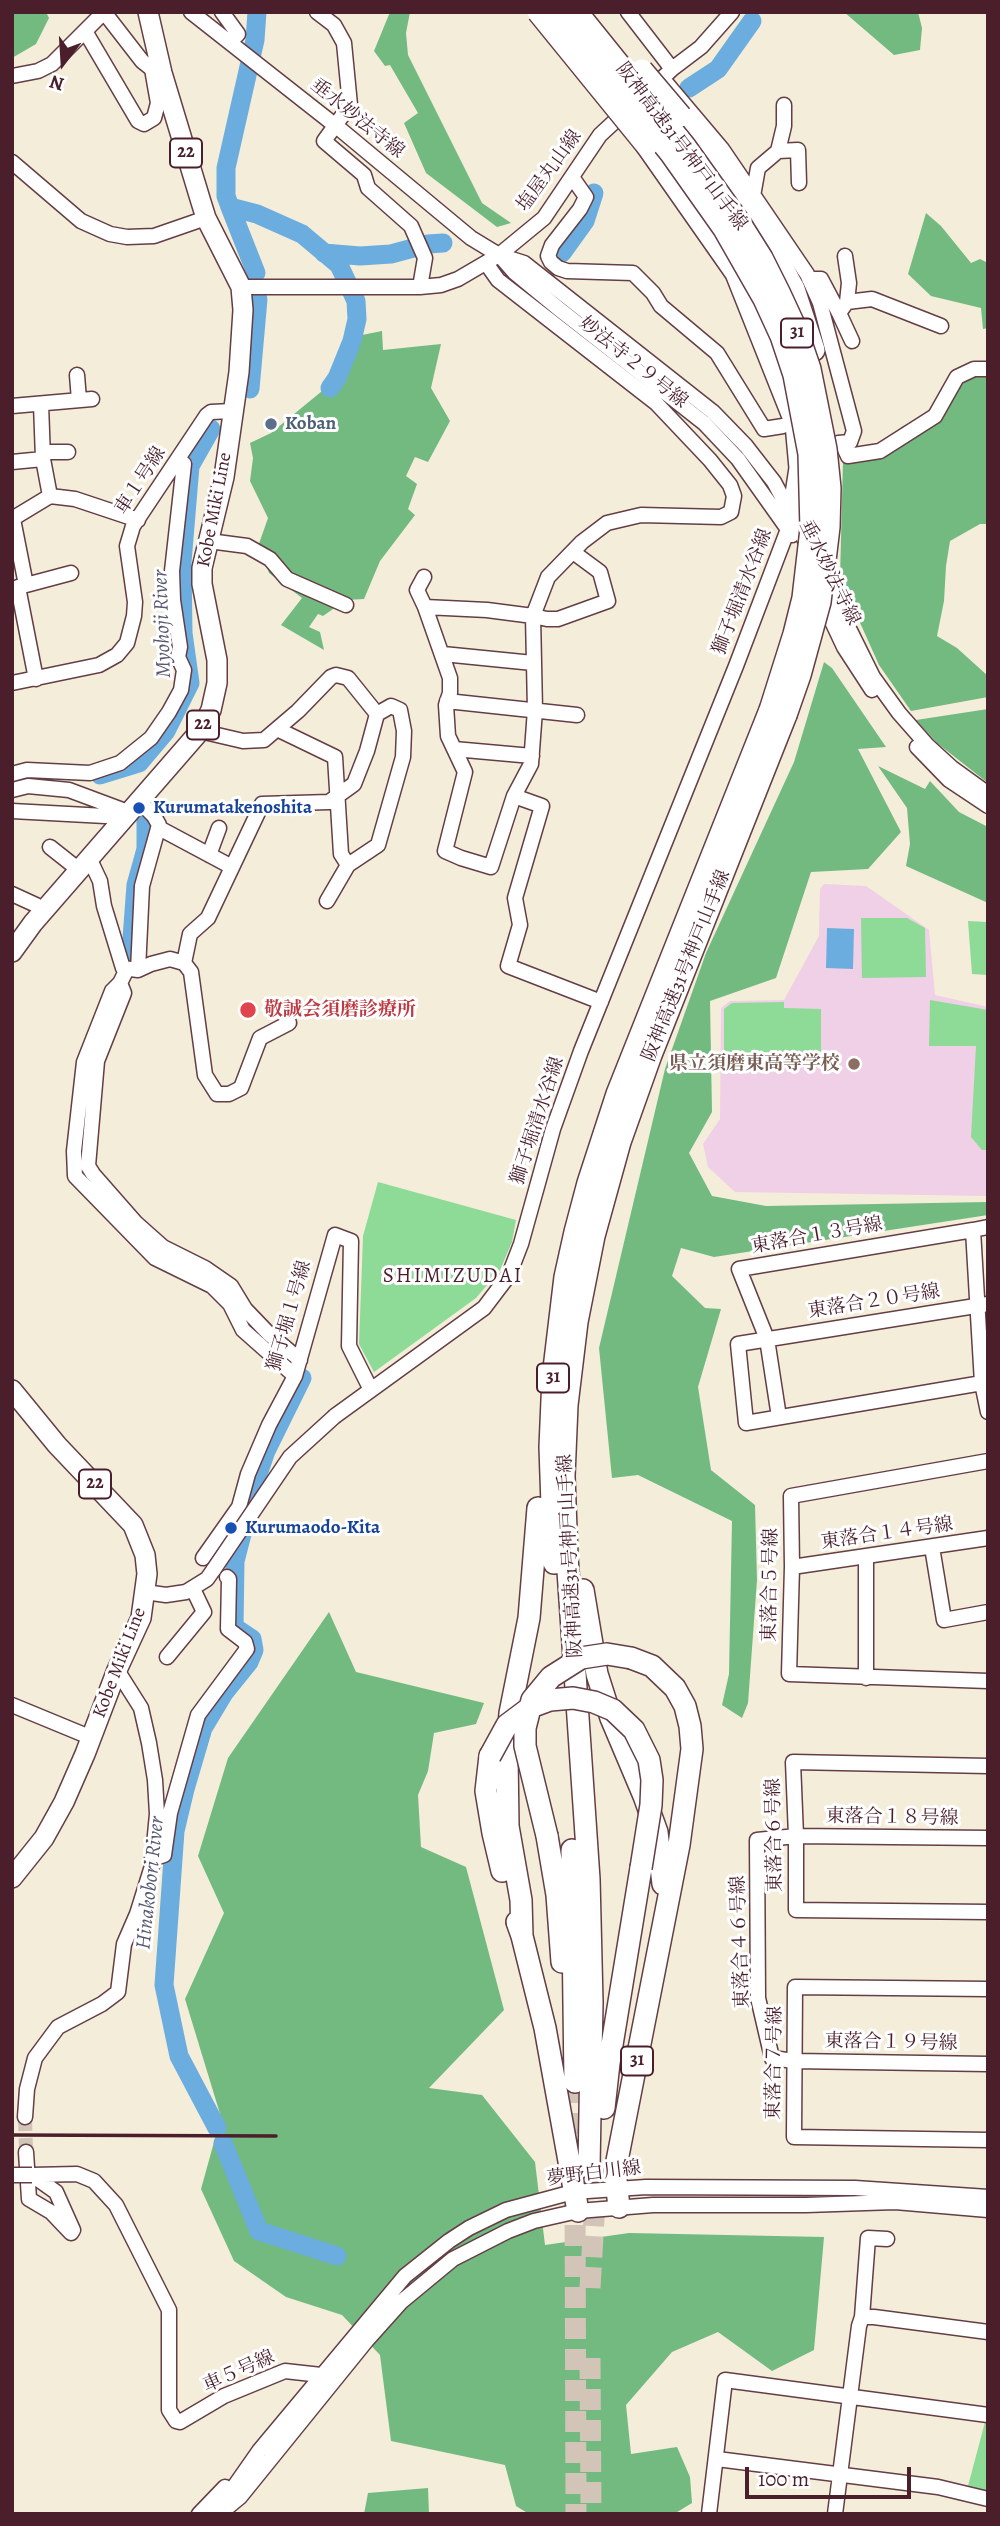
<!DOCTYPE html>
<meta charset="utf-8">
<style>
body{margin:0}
#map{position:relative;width:1000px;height:2526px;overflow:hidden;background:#f4edda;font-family:Alegreya,serif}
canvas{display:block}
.frame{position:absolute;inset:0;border:14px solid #4a1f2b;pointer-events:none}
.north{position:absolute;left:28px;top:28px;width:70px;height:70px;-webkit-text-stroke:5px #fff;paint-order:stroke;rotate:197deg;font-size:19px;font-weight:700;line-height:28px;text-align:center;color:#4a1f2b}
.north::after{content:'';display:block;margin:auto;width:24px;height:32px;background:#4a1f2b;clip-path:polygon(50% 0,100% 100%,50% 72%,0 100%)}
.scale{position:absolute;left:745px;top:2467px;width:166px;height:32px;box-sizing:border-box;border:4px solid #4a1f2b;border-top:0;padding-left:9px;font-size:21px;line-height:24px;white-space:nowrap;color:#4a1f2b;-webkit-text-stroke:5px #fff;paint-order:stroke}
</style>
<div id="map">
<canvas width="1000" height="2526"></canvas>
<div class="frame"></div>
<div class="north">N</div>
<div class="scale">100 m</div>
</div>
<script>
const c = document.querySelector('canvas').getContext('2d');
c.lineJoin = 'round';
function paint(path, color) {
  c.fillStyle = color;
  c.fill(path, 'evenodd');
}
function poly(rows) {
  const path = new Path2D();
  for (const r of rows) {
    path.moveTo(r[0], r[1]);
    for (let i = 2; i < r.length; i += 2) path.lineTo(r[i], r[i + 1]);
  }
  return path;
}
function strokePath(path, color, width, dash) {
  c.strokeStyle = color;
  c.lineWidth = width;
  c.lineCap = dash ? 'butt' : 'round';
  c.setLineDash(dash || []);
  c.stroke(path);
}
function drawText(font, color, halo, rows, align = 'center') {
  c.font = font + ' Alegreya,"Noto Serif JP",serif';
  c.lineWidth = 6;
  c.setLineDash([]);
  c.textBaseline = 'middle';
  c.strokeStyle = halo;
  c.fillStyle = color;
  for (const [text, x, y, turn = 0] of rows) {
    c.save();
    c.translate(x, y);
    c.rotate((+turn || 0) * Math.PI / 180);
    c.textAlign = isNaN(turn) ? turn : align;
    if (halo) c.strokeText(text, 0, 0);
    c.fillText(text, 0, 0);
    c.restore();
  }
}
paint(poly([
 [824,884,866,886,929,930,935,995,988,1007,988,1196,735,1192,708,1167,703,1144,720,1119,721,1008,730,1001,784,1000,819,936,820,889]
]), '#efd0e6');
paint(poly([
 [861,918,907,918,925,928,926,977,862,978],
 [968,921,988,922,988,975,972,974],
 [930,1000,988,1010,988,1150,982,1150,971,1137,976,1046,929,1046],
 [784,1002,784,1008,821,1009,821,1068,724,1067,724,1009,732,1003],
 [378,1182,516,1220,512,1242,500,1270,476,1298,374,1372,359,1344,363,1236],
 [985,2422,988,2422,988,2493,968,2486]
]), '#8eda97');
paint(poly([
 [12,12,46,12,49,18,36,44,12,58],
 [390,12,410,12,406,33,408,55,482,203,511,223,497,227,426,173,404,123,418,113,390,65,385,66,374,51],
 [844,12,918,12,922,28,920,50,894,55],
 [926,213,941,226,971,263,980,259,988,263,988,328,983,329,981,308,931,296,908,274],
 [382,331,383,350,441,344,431,388,450,421,428,462,415,457,406,476,417,484,408,509,415,515,380,561,364,599,346,600,323,616,318,614,309,627,320,632,324,650,281,625,302,598,269,573,265,561,255,555,268,518,250,481,253,458,250,443,271,433,333,382,347,338],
 [988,361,988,524,980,524,950,541,946,566,944,601,937,636,957,648,988,676,988,697,911,711,879,665,840,578,843,460,865,456,903,426,930,415,952,375],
 [824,662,832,668,886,747,858,749,901,832,868,869,811,872,776,978,710,1001,712,1112,689,1153,712,1196,766,1206,988,1202,988,1215,714,1257,681,1248,672,1276,705,1308,721,1309,698,1387,711,1470,755,1505,757,1580,748,1703,742,1718,722,1705,729,1674,732,1521,638,1475,612,1478,599,1348,665,1069,706,953,794,762],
 [988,709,988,783,937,743,916,720],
 [878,766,925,789,930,781,959,812,988,827,988,903,906,866,910,844,907,808],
 [329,1612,356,1672,484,1703,476,1724,434,1733,428,1771,418,1795,421,1847,466,1867,504,2010,429,2088,482,2095,535,2162,545,2245,629,2233,824,2237,814,2350,772,2371,718,2332,672,2352,626,2405,631,2454,677,2447,690,2477,692,2503,674,2514,529,2514,516,2506,505,2465,391,2441,380,2355,342,2315,286,2297,234,2261,201,2189,221,2117,185,1999,224,1913,198,1856,228,1758],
 [428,2488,429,2514,364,2514,368,2493]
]), '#72ba80');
paint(poly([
 [827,928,854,929,853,969,826,968]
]), '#6baddf');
strokePath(poly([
 [257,12,255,40,226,168,226,196,230,207,257,214,302,234,339,265,356,301,357,319,352,341,337,378,330,388],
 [689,88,718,69,752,21],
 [230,207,256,273],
 [324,253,360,256,391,254,428,244,443,243],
 [562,253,585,221,594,193],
 [250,389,258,299],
 [100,775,139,763,166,731,190,683,183,633,182,562,190,466,211,429],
 [130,965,136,885,146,849,146,816],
 [231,1301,237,1312,280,1352],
 [217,2128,179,2056,164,1985,175,1831,185,1789,203,1728,224,1693,249,1662,254,1650,252,1639,234,1627,235,1561,256,1480,266,1451,302,1378],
 [223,2143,259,2231,337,2256]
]), '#6baddf', 19);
strokePath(poly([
 [25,2117,26,2152]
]), '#d2c4b7', 14, [14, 7]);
strokePath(poly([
 [575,2082,575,2162],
 [575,2194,576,2514],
 [590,2288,597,2166],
 [590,2358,591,2514]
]), '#d2c4b7', 21, [21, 10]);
const minor = poly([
 [191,12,341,130,471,238,499,255,524,263,713,412,746,446,774,482,808,546],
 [222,12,238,34,230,42],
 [317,12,334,25,344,43,350,105,324,141,364,175,368,188,411,226,425,258,420,287],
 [628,12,672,69],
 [85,31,138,121,144,124,154,118,158,103,152,69],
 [12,76,38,71,52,64,104,12,142,61,152,69,162,73],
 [662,78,722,149,807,274,820,303,854,431,850,442,838,443],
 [650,90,672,69,701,47,732,12],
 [778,151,798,150,799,183],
 [12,162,81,221,110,234,127,237,154,236,206,218],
 [572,177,586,197,580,209,552,245,548,256,551,262,558,268,567,271,633,273,653,293,661,306,717,353,764,429,783,426],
 [753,196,758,168,778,151,784,126,784,105],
 [500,256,514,272,559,309,704,423,738,459,792,535],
 [486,263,498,280,656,403,710,460,730,485,734,496,731,512,721,517,641,515,607,523,582,542,548,577,533,616,535,710,531,764,514,796,491,867,461,858,445,851,465,772,448,736,446,705,450,693,450,678,425,607,487,610,533,616,547,619,558,619,608,601,600,572,573,552],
 [809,279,821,279,839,313,847,302,849,283,845,256],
 [241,287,420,287,441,285,458,279,499,255,544,218,600,135,627,110],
 [847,302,872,299,941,326],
 [839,313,852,341],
 [77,375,79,400],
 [41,404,43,459,50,496],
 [12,406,92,399],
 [842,443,848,456,880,451,935,416,957,377,974,369,988,369],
 [43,452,68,452],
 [12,462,43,459],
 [12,519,50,496,75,499,138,520],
 [13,519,26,585,18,587,36,679],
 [209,541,247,546,270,559,287,579,346,605],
 [823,576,873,677,899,713,928,746,952,768,988,794],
 [424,577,417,590,425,607],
 [26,585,71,573],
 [821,598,844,647,872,690],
 [443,654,533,663],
 [12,683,99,665,117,655,127,643,134,616,135,602,127,546,133,526,207,415,211,412,232,411],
 [447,701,577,715],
 [277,729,335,757,341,854,348,865],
 [200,731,243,741,264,740,298,711,331,677,336,675,348,678,377,714],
 [917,747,949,780,988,806],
 [454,749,532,756],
 [12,774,27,770,90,773,120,763,151,738,169,712,181,690,184,670,178,657,180,647,173,600,172,571,184,464,178,459],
 [12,790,28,786,69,790,128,812],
 [514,796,542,806,515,898,520,925,508,966,601,1002],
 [138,800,154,816,159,825,142,886,138,970],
 [12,811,124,817],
 [159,828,232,867],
 [50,847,79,870],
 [209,855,219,828],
 [87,861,92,864,100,881,104,906,123,968,138,970,151,964,170,959,184,963,191,972,205,1075,217,1094,229,1094,241,1088,260,1038,289,1023],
 [12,894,36,905,44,911],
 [184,963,190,934,208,918,262,804,329,802,354,784,367,751,377,714,391,706,400,710,404,731,403,757,378,845,348,865,327,901],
 [127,969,120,983,124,993,97,1061,88,1166,93,1174,136,1223,163,1247,205,1268,231,1286,245,1309,269,1334,300,1360],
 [120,983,112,991,84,1062,74,1151,75,1176,155,1258,212,1286,230,1304,243,1330,295,1376],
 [988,1227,973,1230,982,1383,988,1412],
 [988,1304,738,1344,746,1423,988,1382],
 [335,1416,484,1308,509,1275,521,1244,553,1129,581,1051,736,666,793,516],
 [779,1417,767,1339,739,1269,973,1230],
 [988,1461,791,1496,792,1567,789,1674,988,1681],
 [932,1547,944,1620,988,1612],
 [203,1558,239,1507,248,1474,269,1425,295,1376,335,1235,351,1241,349,1346,371,1390],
 [792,1567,988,1538],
 [145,1592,166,1595,186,1592,207,1579,214,1569],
 [167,1657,204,1612,193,1589],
 [866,1678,866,1556],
 [12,1705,92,1738],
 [988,1766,793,1762,796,1836,796,1910,988,1912],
 [988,1838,796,1836,757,1840,758,1998,772,2058,794,2061,988,2064],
 [152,1859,164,1855,170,1813,198,1715,247,1649,245,1642,228,1629,229,1579,227,1577],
 [988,1989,795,1987,794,2137,988,2140],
 [25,2117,27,2089,35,2058,58,2027,102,2004,118,1992,124,1944,137,1914,152,1866,157,1814,155,1780,149,1743,141,1708,117,1670],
 [26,2152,29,2199,51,2212,71,2233,73,2230,56,2192,32,2175,77,2174,94,2181,116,2205,169,2310,169,2410,176,2421,180,2422,224,2396,285,2371,321,2375],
 [862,2317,868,2238,887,2239],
 [717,2459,938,2487,988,2499],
 [223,2511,240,2497,367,2340,401,2302,453,2259,508,2231,534,2221,578,2211,653,2205,806,2205,895,2202,988,2210],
 [199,2514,225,2487],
 [215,2514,259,2451,405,2276,449,2241,469,2228,506,2210,573,2192,646,2187,855,2188,988,2197],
 [709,2514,725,2380,988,2415],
 [835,2514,859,2326,862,2317,874,2317,988,2332]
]);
const major = poly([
 [12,952,33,923,200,731,211,710,217,683,217,660,202,584,202,568,224,477,239,372,243,310,241,287,206,218,201,202,162,73,148,12],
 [12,1390,57,1445,133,1525,145,1555,147,1574,141,1618,117,1670,85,1754,64,1802,44,1838,12,1878]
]);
const highway = poly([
 [681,116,750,213,774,252,794,289,814,350],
 [647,146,736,273,796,424,800,468,794,507],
 [793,516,814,482],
 [554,1563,550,1447,553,1377,565,1277,575,1232,588,1183,617,1094,770,710],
 [583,1590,597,1674,611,1718,644,1796,657,1832,663,1884],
 [490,1756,486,1791,493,1833,502,1871],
 [547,1836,557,1895,562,1962],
 [572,1850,575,2082],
 [517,1922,522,1936,545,2028,578,2211],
 [522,1936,521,1900,508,1826,507,1754,510,1713,529,1618,538,1508],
 [604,2108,609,2063,641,1868],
 [589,2167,592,2002,589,1879,567,1556,564,1476,567,1405,577,1322,594,1236,620,1142,651,1055,786,715],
 [619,2207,615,2171,679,1845,692,1749,690,1726,685,1706,675,1688,652,1666,631,1658]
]);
strokePath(minor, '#643e45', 17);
strokePath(major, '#643e45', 22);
strokePath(highway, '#643e45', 24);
strokePath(minor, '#fff', 14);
strokePath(major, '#fff', 19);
strokePath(highway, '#fff', 21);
strokePath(poly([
 [12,2135,276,2136]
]), '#4a1f2b', 3.5);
const minorBridge = poly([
 [214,1569,290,1457,335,1416],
 [12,2175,32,2175]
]);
const highwayBridge = poly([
 [538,12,647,146],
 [556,12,671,154,724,229,764,299,781,336,794,375,809,454,811,529,803,598,794,634,770,710],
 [577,12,685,146,740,223,762,258,779,292,797,331,810,369,826,449,830,488,829,527,820,602,800,675,786,715],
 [642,70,681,116],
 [490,1756,507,1725,531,1707,550,1700,573,1698,594,1702,613,1710,634,1730,649,1760,652,1780,651,1805,641,1868],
 [547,1836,525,1746,525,1728,532,1700,551,1677,581,1658,607,1654,631,1658]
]);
strokePath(minorBridge, '#643e45', 17, []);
strokePath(highwayBridge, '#643e45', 24, []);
strokePath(minorBridge, '#fff', 14);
strokePath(highwayBridge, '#fff', 21);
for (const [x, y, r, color] of [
 [271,424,7,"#5c6f8a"],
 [139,808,7,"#1a4fb4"],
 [248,1010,9,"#e0444e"],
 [854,1064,7,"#8d6e63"],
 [231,1528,7,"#1a4fb4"]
]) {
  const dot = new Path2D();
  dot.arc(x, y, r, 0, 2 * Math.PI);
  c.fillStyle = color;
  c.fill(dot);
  strokePath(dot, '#fff', 2.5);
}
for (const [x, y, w] of [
 [186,153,32],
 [797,333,32],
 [203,725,32],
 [553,1378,32],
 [95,1484,32],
 [637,2061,32]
]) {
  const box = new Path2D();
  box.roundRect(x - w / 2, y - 14.5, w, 29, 5);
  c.fillStyle = '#fff';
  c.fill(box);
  strokePath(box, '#4a1f2b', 2);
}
drawText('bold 18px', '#4a1f2b', null, [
 ["22",186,153],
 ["31",797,333],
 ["22",203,725],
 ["31",553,1378],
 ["22",95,1484],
 ["31",637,2061]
]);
drawText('19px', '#4a1f2b', '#fff', [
 ["垂水妙法寺線",357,119,39],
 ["阪神高速31号神戸山手線",681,147,53],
 ["塩屋丸山線",550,171,-54],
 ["妙法寺２９号線",633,363,39],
 ["車１号線",141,481,-57],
 ["Kobe Miki Line",215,510,-79],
 ["垂水妙法寺線",829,573,64],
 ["獅子堀清水谷線",743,592,-69],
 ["阪神高速31号神戸山手線",687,966,-68],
 ["獅子堀清水谷線",538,1121,-72],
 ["東落合１３号線",817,1236,-10],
 ["東落合２０号線",874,1302,-9],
 ["獅子堀１号線",290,1316,-74],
 ["東落合１４号線",887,1534,-8],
 ["阪神高速31号神戸山手線",571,1556,-93],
 ["東落合５号線",771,1585,-89],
 ["Kobe Miki Line",120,1663,-69],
 ["東落合１８号線",892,1818,1],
 ["東落合６号線",775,1835,-91],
 ["東落合４６号線",741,1942,-92],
 ["東落合１９号線",891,2043,1],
 ["東落合７号線",775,2063,-89],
 ["夢野白川線",594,2174,-7],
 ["車５号線",239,2372,-24]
]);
drawText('bold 19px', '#4e5e75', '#fff', [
 ["Koban",285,424]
], 'left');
drawText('bold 19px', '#164399', '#fff', [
 ["Kurumatakenoshita",153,808],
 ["Kurumaodo-Kita",245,1528]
], 'left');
drawText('bold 19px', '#be3a42', '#fff', [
 ["敬誠会須磨診療所",264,1010]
], 'left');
drawText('bold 19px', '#785e54', '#fff', [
 ["県立須磨東高等学校",840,1064]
], 'right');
drawText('italic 21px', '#575873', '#fff', [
 ["Myohoji River",163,624,-92],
 ["Hinakobori River",151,1883,-84]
]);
c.letterSpacing = '2px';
drawText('21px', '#4a1f2b', '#fff', [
 ["SHIMIZUDAI",453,1277]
]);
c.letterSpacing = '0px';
</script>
